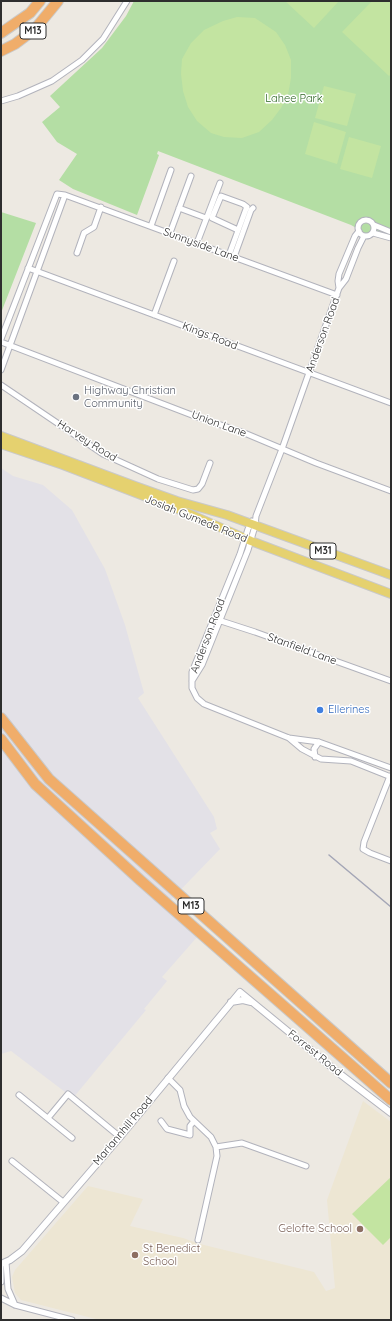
<!DOCTYPE html>
<style>
body{margin:0}
#map{position:relative;width:392px;height:1321px;overflow:hidden;background:#ede9e2;font-family:Quicksand,sans-serif}
canvas{display:block}
.frame{position:absolute;inset:0;border:2px solid #2e2e2e;pointer-events:none}
</style>
<div id="map">
<canvas width="392" height="1321"></canvas>
<div class="frame"></div>
</div>
<script>
const c = document.querySelector('canvas').getContext('2d');
c.lineJoin = 'round';
function paint(path, color) {
  c.fillStyle = color;
  c.fill(path, 'evenodd');
}
function poly(rows) {
  const path = new Path2D();
  for (const r of rows) {
    if (r.length === 3) {
      path.moveTo(r[0] + r[2], r[1]);
      path.arc(r[0], r[1], r[2], 0, 2 * Math.PI);
      continue;
    }
    path.moveTo(r[0], r[1]);
    for (let i = 2; i < r.length; i += 2) path.lineTo(r[i], r[i + 1]);
  }
  return path;
}
function strokePath(path, color, width, dash) {
  c.strokeStyle = color;
  c.lineWidth = width;
  c.lineCap = dash ? 'butt' : 'round';
  c.setLineDash(dash || []);
  c.stroke(path);
}
function drawText(font, color, halo, rows, align = 'center') {
  c.font = font + ' Quicksand,sans-serif';
  c.lineWidth = 3;
  c.setLineDash([]);
  c.textBaseline = 'middle';
  c.strokeStyle = halo;
  c.fillStyle = color;
  for (const [text, x, y, turn = 0] of rows) {
    c.save();
    c.translate(x, y);
    c.rotate((+turn || 0) * Math.PI / 180);
    c.textAlign = isNaN(turn) ? turn : align;
    if (halo) c.strokeText(text, 0, 0);
    c.fillText(text, 0, 0);
    c.restore();
  }
}
paint(poly([
 [1,468,13,476,43,485,72,510,105,569,125,625,144,693,138,698,214,817,217,829,210,833,220,849,165,906,198,936,162,977,167,981,144,1009,146,1010,73,1098,11,1051,1,1054]
]), '#e3e1e7');
paint(poly([
 [363,1101,391,1122,391,1320,100,1320,21,1300,15,1293,12,1277,15,1270,88,1186,143,1199,130,1226,183,1238,200,1244,314,1272,326,1291,335,1288,327,1200]
]), '#ede6d3');
paint(poly([
 [134,1,391,1,391,236,375,230,371,235,364,236,359,233,358,229,351,225,158,151,157,154,159,155,137,215,73,189,59,180,77,154,57,142,42,122,60,107,50,96,102,48,126,16],
 [1,212,36,223,1,313]
]), '#b4dea4');
paint(poly([
 [285,1,339,1,314,28],
 [372,1,391,1,391,74,389,76,342,32],
 [237,17,255,18,276,32,285,45,291,60,291,78,288,95,281,108,272,120,259,132,242,138,224,137,211,133,197,121,188,107,183,91,181,74,182,59,191,43,204,30,223,21],
 [324,86,356,94,347,126,315,118],
 [314,122,346,132,337,164,305,154],
 [349,137,381,146,372,178,340,169],
 [391,1177,391,1237,383,1245,352,1214]
]), '#c3e4a1');
const minor = poly([
 [1,101,18,96,52,81,82,60,103,39,127,1],
 [179,208,206,218],
 [366,228,8],
 [374,225,391,232],
 [151,226,171,170],
 [170,233,191,176],
 [373,233,391,238],
 [197,243,220,183],
 [77,253,84,233,94,227,95,224,101,207],
 [229,255,246,209,247,207,243,204,221,196,212,218,238,230],
 [234,257,251,210,253,208],
 [28,268,391,403],
 [339,288,338,281,339,274,355,236,359,231],
 [154,315,174,261],
 [1,339,57,194,65,195,337,295],
 [1,342,197,417,242,432,316,463,391,491],
 [1,370,65,195],
 [1,385,103,454,158,479,193,490,198,489,202,484,210,463],
 [252,521,248,529,240,554,192,672,192,688,197,698,204,704,289,738,319,742,391,768],
 [218,620,255,632,391,681],
 [192,681,202,665,248,550,255,526,256,516,282,449,339,288,346,279,358,248,364,236],
 [289,738,302,749,321,759,351,761,391,777],
 [315,757,314,749,319,742],
 [390,776,364,842,363,849,370,853,391,861],
 [168,1078,180,1090,184,1106,190,1117,211,1137,216,1147,217,1156,198,1240],
 [19,1095,72,1138],
 [48,1118,68,1094,120,1137],
 [161,1121,167,1129,190,1135,190,1126,194,1121],
 [216,1147,242,1143,306,1166],
 [12,1161,63,1202],
 [6,1262,8,1289,15,1305],
 [1,1282,1,1264],
 [1,1298,15,1305,72,1320]
]);
const tertiary = poly([
 [231,1002,243,1000,251,1002],
 [1,1264,10,1260,22,1251,120,1137,240,992,340,1074,391,1113]
]);
const primary = poly([
 [1,436,135,486,177,501,227,515,391,575],
 [1,444,63,465,183,511,251,541,391,594]
]);
const motorway = poly([
 [1,33,30,13,40,1],
 [1,51,15,44,35,29,58,1],
 [1,718,49,779,391,1083],
 [1,739,35,784,140,880,391,1100]
]);
strokePath(minor, '#b2b3bc', 7);
strokePath(tertiary, '#b2b3bc', 8);
strokePath(primary, '#c9c9c9', 10);
strokePath(motorway, '#c9c9c9', 12);
strokePath(minor, '#fff', 5);
strokePath(tertiary, '#fff', 6);
strokePath(primary, '#e5d16f', 8);
strokePath(motorway, '#f0ad6a', 10);
strokePath(poly([
 [329,855,391,907]
]), '#a4a6b6', 1.5);
for (const [x, y, r, color] of [
 [76,397,4,"#6b7280"],
 [320,710,4,"#3f7fe0"],
 [360,1229,4,"#8d6e63"],
 [135,1255,4,"#8d6e63"]
]) {
  const dot = new Path2D();
  dot.arc(x, y, r, 0, 2 * Math.PI);
  c.fillStyle = color;
  c.fill(dot);
  strokePath(dot, '#fff', 1.5);
}
for (const [x, y, w] of [
 [33,31,26],
 [323,551,26],
 [191,906,26]
]) {
  const box = new Path2D();
  box.roundRect(x - w / 2, y - 8, w, 16, 3);
  c.fillStyle = '#fff';
  c.fill(box);
  strokePath(box, '#2e2e2e', 1);
}
drawText('bold 10px', '#2e2e2e', null, [
 ["M13",33,31],
 ["M31",323,551],
 ["M13",191,906]
]);
drawText('11px', '#2c6622', '#fff', [
 ["Lahee Park",294,99]
]);
drawText('11px', '#2e2e2e', '#fff', [
 ["Sunnyside Lane",201,245,20],
 ["Anderson Road",323,335,-70],
 ["Kings Road",210,336,21],
 ["Union Lane",219,424,20],
 ["Harvey Road",87,441,32],
 ["Josiah Gumede Road",196,519,22],
 ["Anderson Road",208,636,-69],
 ["Stanfield Lane",302,649,20],
 ["Forrest Road",315,1053,39],
 ["Mariannhill Road",123,1131,-50]
]);
drawText('11px', '#5b616d', '#fff', [
 ["Highway Christian",84,391],
 ["Community",84,404]
], 'left');
drawText('11px', '#366cbe', '#fff', [
 ["Ellerines",328,710]
], 'left');
drawText('11px', '#785e54', '#fff', [
 ["Gelofte School",352,1229],
 ["St Benedict",143,1249,"left"],
 ["School",143,1262,"left"]
], 'right');
</script>
